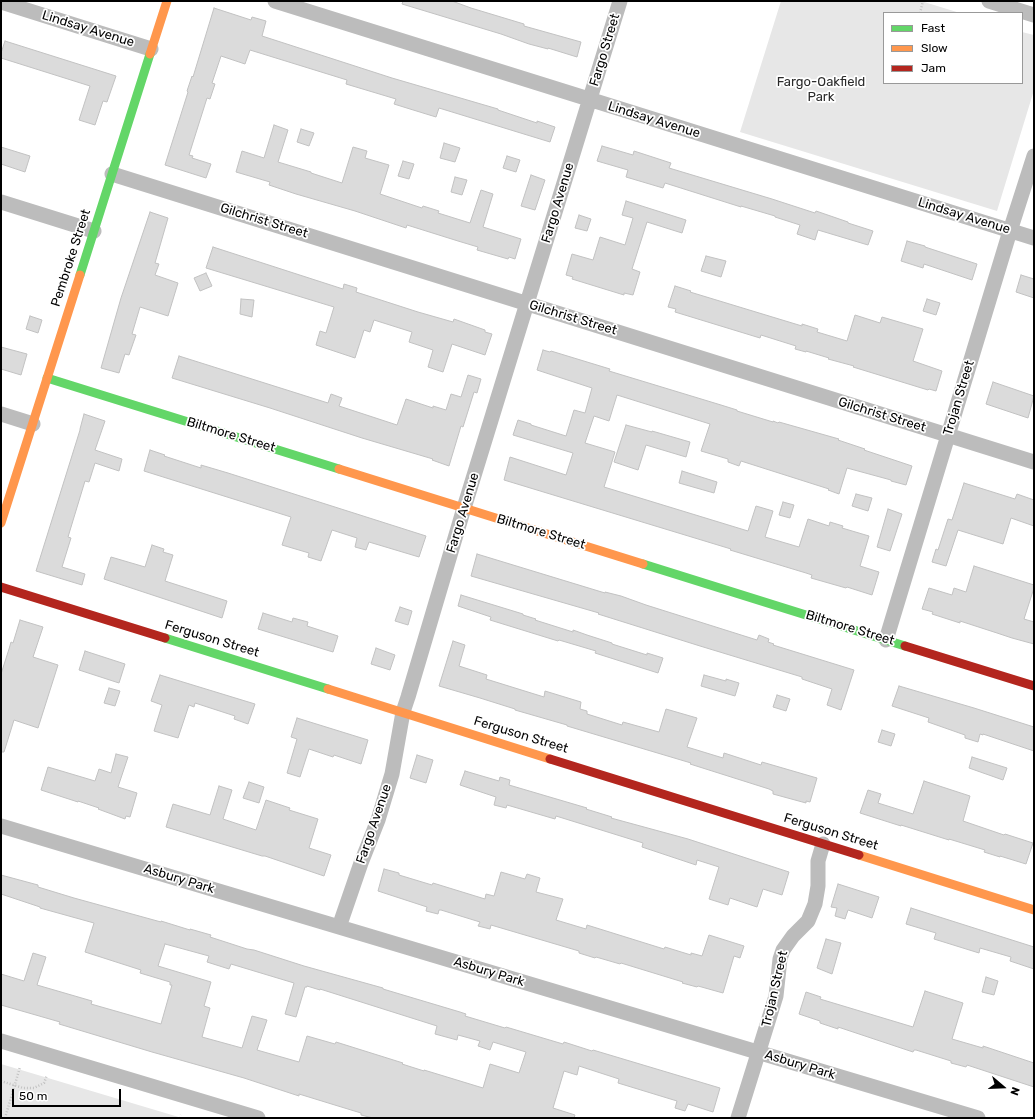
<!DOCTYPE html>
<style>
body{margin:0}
#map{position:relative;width:1035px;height:1119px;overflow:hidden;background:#fff;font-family:Rubik,sans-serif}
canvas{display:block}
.frame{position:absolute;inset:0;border:2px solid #000;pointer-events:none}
.legend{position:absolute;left:883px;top:12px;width:140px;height:72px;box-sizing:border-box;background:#fff;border:1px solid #999;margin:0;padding:5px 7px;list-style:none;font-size:12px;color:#000}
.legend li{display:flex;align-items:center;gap:8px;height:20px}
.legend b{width:20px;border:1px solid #999}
.north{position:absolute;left:983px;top:1067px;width:40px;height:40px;-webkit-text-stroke:3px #fff;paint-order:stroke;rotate:109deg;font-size:11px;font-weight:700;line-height:16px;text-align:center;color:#000}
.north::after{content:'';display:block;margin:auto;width:14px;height:18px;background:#000;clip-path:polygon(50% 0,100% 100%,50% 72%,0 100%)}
.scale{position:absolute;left:12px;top:1089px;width:109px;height:18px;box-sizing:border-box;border:2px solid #000;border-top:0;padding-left:5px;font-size:12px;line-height:14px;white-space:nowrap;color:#000;-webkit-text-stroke:3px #fff;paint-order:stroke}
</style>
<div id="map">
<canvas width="1035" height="1119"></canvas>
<div class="frame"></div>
<ul class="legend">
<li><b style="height:5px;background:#63d668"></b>Fast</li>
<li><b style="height:5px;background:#ff974d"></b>Slow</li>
<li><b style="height:5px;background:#b3261e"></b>Jam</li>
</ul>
<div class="north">N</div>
<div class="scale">50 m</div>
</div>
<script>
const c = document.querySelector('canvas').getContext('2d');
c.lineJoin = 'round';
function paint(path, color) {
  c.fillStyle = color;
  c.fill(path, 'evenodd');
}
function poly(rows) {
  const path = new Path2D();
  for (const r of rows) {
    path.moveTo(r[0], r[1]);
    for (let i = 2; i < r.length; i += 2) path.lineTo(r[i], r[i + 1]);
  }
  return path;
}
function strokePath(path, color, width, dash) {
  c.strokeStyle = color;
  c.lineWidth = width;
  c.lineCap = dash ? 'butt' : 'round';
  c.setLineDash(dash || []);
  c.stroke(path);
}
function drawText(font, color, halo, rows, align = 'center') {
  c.font = font + ' Rubik,sans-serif';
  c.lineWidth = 3.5;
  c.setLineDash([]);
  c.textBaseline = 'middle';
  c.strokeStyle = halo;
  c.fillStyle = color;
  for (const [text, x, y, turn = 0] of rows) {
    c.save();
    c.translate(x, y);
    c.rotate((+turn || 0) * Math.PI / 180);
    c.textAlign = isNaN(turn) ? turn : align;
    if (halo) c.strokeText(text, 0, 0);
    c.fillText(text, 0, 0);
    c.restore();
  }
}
paint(poly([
 [781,1,921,1,960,13,884,13,884,83,1022,83,1022,32,1034,35,1034,90,997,211,740,132],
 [1,1064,182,1118,1,1118]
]), '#e7e7e7');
const building = poly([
 [403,1,452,1,471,8,524,24,524,26,581,42,577,57,548,48,548,49,529,44,501,34,402,4,403,1],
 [214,8,251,20,252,17,266,21,262,36,392,78,498,109,498,110,537,123,537,121,555,127,550,142,439,108,436,117,410,109,394,104,396,99,346,84,347,80,250,50,245,64,221,56,212,83,215,84,210,99,207,98,189,155,193,156,192,158,211,164,206,178,165,165,188,92,187,91,192,76,193,77,214,8],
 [5,41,116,76,107,102,103,101,95,125,79,120,90,86,1,58,1,53,5,41],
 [274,125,288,130,278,162,311,172,311,173,342,183,353,147,367,151,365,158,389,165,380,194,422,208,423,206,439,211,438,213,470,223,481,190,493,194,483,227,521,239,515,259,509,257,508,259,477,250,478,247,458,241,407,225,406,228,355,211,296,194,269,185,270,182,236,172,242,151,264,158,274,125],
 [301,129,314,133,309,146,297,142,301,129],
 [444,143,460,148,455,162,440,158,444,143],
 [602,146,633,155,634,151,671,163,669,168,772,199,815,213,816,211,848,222,848,223,873,231,868,245,818,230,815,240,797,234,800,225,775,217,775,216,741,206,741,207,665,183,663,188,626,177,628,170,597,161,602,146],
 [1,147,30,156,25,172,1,164,1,147],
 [507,156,520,160,516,172,503,168,507,156],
 [403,161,414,164,409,179,398,176,403,161],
 [531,175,545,180,535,210,521,206,531,175],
 [455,177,467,180,462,195,451,192,455,177],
 [626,201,686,220,682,233,647,222,632,269,640,272,633,295,624,293,624,295,572,279,573,277,566,275,572,254,593,260,600,237,625,245,633,218,622,215,626,201],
 [150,212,168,218,155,263,159,264,155,275,178,283,168,316,140,307,132,334,136,335,129,355,125,354,119,373,101,368,121,298,150,212],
 [579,215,591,219,587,231,575,228,579,215],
 [907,241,925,246,925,247,977,264,972,280,924,264,923,268,901,261,907,241],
 [213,247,343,289,344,284,357,288,356,292,418,312,453,322,454,319,485,330,485,332,492,334,485,355,452,344,443,372,428,367,433,350,409,342,412,332,374,320,370,332,364,330,355,358,316,345,320,331,326,333,334,307,206,268,213,247],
 [706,256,726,261,721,277,701,271,706,256],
 [206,273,212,286,200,291,194,278,206,273],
 [1021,275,1034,279,1034,298,1016,292,1021,275],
 [675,286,691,291,690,292,802,326,802,324,818,329,817,332,847,341,855,315,880,323,882,317,923,329,913,361,942,371,936,391,929,389,928,390,853,367,854,366,828,359,829,358,806,351,806,352,795,349,796,346,761,335,760,338,675,312,676,309,668,307,675,286],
 [241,299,254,300,252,317,240,314,241,299],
 [927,299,940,303,936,315,923,311,927,299],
 [30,316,42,320,38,333,26,329,30,316],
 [1,347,27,354,21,375,1,369,1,347],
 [543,350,550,352,551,351,610,369,609,371,721,405,737,410,737,411,773,422,773,421,778,423,779,422,839,439,838,440,865,449,864,450,912,466,906,485,891,481,891,480,847,468,839,494,828,490,829,489,741,461,739,466,728,462,728,459,701,451,710,424,617,395,609,421,594,416,585,443,615,452,604,487,748,531,756,506,773,511,765,537,799,547,808,519,829,526,830,522,843,526,842,528,869,536,860,566,879,572,872,595,847,587,846,588,811,578,812,575,806,573,730,550,731,549,504,480,510,457,566,475,573,453,513,435,518,420,531,424,531,425,566,436,574,410,585,413,592,388,537,370,543,350],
 [179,356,328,403,331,394,342,398,339,406,397,425,406,399,433,408,433,406,446,410,451,394,461,397,468,375,481,379,477,393,474,392,463,427,461,426,449,466,432,460,433,459,362,438,270,408,172,378,179,356],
 [993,382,1034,396,1028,418,986,404,993,382],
 [84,414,105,421,95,450,122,459,119,471,95,463,89,482,85,481,68,537,71,538,62,567,85,574,82,585,36,571,80,430,80,429,84,414],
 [626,425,652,432,652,431,690,442,686,457,646,445,638,470,614,462,626,425],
 [150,450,165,455,164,456,201,468,201,465,228,473,426,536,419,557,369,542,366,550,355,547,357,538,332,530,321,561,308,557,309,553,282,545,291,517,144,471,150,450],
 [682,471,717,482,714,493,679,483,682,471],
 [964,483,1015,499,1017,494,1034,500,1034,526,1011,518,1003,544,958,530,946,566,932,562,936,549,938,550,948,519,952,520,964,483],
 [856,494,872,498,868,511,852,506,856,494],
 [783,502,794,505,790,518,779,515,783,502],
 [888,509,902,514,890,551,877,547,888,509],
 [152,545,164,549,163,552,173,555,165,581,227,601,222,618,104,579,111,557,145,567,152,545],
 [477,554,605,593,605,592,621,596,646,605,757,640,759,635,769,639,768,642,774,644,773,645,854,670,841,710,827,705,832,689,802,679,802,677,700,646,598,614,599,613,471,576,477,554],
 [974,566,1034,585,1034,588,1024,619,1034,622,1034,644,1012,638,997,633,960,621,960,623,932,614,933,612,922,609,929,588,952,595,954,588,966,592,974,566],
 [461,595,523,614,523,615,536,619,535,620,573,632,573,630,587,635,612,643,612,644,647,655,647,653,663,658,658,673,595,653,596,651,559,640,558,641,490,620,491,617,458,606,461,595],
 [400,607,412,611,408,625,395,621,400,607],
 [263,613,292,622,293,618,308,622,307,626,338,636,333,652,258,629,263,613],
 [20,620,43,627,33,657,58,665,38,728,14,720,4,752,1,752,1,674,9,649,11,642,13,643,20,620],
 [453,641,465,645,459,666,487,675,486,679,544,697,545,691,581,702,580,709,587,711,587,714,622,725,623,722,659,732,666,709,697,718,687,747,723,758,724,753,761,765,762,762,817,778,810,802,806,801,806,803,773,794,773,791,769,789,690,764,691,763,567,726,567,725,515,710,515,709,480,698,439,686,453,641],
 [376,648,395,655,390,670,371,664,376,648],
 [85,651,125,664,119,683,79,670,85,651],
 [160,675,255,704,248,724,234,719,235,716,195,703,194,707,189,705,178,738,154,731,162,705,151,701,160,675],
 [704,675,726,681,726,679,739,683,735,696,701,686,704,675],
 [899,686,974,708,1034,727,1034,751,983,734,983,735,980,734,978,742,965,738,965,735,928,722,929,718,892,706,899,686],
 [109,688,120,691,115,706,104,703,109,688],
 [777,695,790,699,786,711,773,707,777,695],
 [297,718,368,740,361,764,334,755,333,757,309,749,300,777,287,773,297,739,291,737,297,718],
 [882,730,895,734,891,746,878,742,882,730],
 [116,754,128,757,118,787,137,793,130,817,126,816,125,819,98,809,99,808,78,801,78,802,41,790,48,767,95,781,99,769,111,773,116,754],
 [417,755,433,760,426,783,410,778,417,755],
 [972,757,1007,768,1003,780,969,768,972,757],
 [465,771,499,781,500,777,510,780,509,785,587,808,586,809,612,817,611,818,688,839,789,872,782,895,763,889,757,907,730,898,728,905,709,899,719,867,697,860,696,865,642,847,643,843,556,816,555,819,507,805,506,808,494,805,496,797,460,785,465,771],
 [924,781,970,796,963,821,1004,835,1005,834,1033,843,1026,864,1000,856,1000,857,984,852,985,850,949,839,949,840,901,825,901,826,860,813,868,790,881,794,878,803,913,814,924,781],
 [249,782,264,787,259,803,243,798,249,782],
 [219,786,232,790,223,819,256,830,266,800,290,808,289,810,318,819,309,848,331,855,324,876,265,856,262,856,166,827,173,804,210,815,219,786],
 [384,869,399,873,399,875,432,885,433,883,485,899,486,894,494,896,501,872,525,879,527,874,540,878,536,892,563,899,556,920,586,929,587,925,664,949,665,947,691,955,691,953,702,956,709,935,744,946,740,958,734,956,723,993,698,986,697,987,682,983,683,982,621,963,620,964,596,957,595,958,579,953,579,951,491,925,490,929,478,926,480,922,441,910,439,910,438,914,426,911,427,907,378,891,384,869],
 [1,875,38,885,38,887,74,898,161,922,161,921,190,930,190,929,211,935,210,937,247,949,254,950,304,966,383,988,383,989,460,1012,466,1014,465,1016,505,1028,506,1027,563,1044,564,1042,592,1051,593,1050,720,1088,713,1112,688,1104,685,1111,675,1108,677,1101,618,1083,619,1079,579,1066,577,1075,564,1071,553,1108,575,1115,574,1118,373,1118,361,1115,361,1113,338,1106,299,1094,299,1096,244,1078,152,1052,59,1024,60,1022,1,1005,1,974,24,981,33,953,46,957,37,985,92,1001,91,1004,161,1024,172,985,170,985,170,982,140,973,141,970,85,952,94,923,40,908,40,907,1,894,1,875],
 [165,944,209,956,207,962,229,969,231,964,294,983,285,1014,296,1017,305,987,307,987,307,986,320,990,320,989,437,1026,435,1034,457,1040,458,1035,480,1041,478,1046,490,1050,493,1042,526,1052,519,1073,490,1064,483,1088,424,1070,424,1071,402,1064,403,1063,336,1042,335,1044,307,1036,299,1062,257,1050,267,1020,252,1016,242,1048,202,1037,210,1008,204,1006,211,982,158,966,165,944],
 [838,884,879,897,872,918,848,910,845,919,835,916,837,908,831,907,838,884],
 [911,908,1034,947,1034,969,1010,961,1011,957,980,948,979,953,934,939,936,933,906,924,911,908],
 [826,939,841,943,832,974,817,968,826,939],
 [986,977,998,981,994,995,982,992,986,977],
 [925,991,963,1003,952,1039,983,1048,983,1046,1034,1063,1034,1087,967,1065,966,1067,951,1063,951,1061,916,1050,914,1050,913,1052,838,1027,838,1029,820,1023,820,1021,799,1014,806,992,821,997,820,999,913,1027,925,991]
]);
paint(building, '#dbdbdb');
strokePath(building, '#c2c2c2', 1);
strokePath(poly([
 [920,13,923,1],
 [1,1081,23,1088,34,1088,44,1083,47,1075],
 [5,1118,20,1067],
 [180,1118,181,1115]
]), '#c2c2c2', 2.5, [1, 2]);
strokePath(poly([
 [275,1,1034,238],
 [989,1,1034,15],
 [1,2,151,49],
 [112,174,1034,462],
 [1,202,94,231],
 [1,414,33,424],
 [886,640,1010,231,1034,156],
 [1,826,978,1118],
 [339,927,361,863,378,820,392,774,403,712,408,697,464,508,620,1],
 [1,1041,258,1118],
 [738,1118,776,996,780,959,783,950,793,936,808,921,815,904,818,886,818,861,823,844]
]), '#bcbcbc', 15);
strokePath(poly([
 [80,275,150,54],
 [47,378,339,469],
 [643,564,905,646],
 [165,638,328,689]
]), '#63d668', 9);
strokePath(poly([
 [150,54,167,1],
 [339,469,643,564],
 [1,523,80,275],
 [328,689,550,759],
 [859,855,1034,910]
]), '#ff974d', 9);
strokePath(poly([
 [1,587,165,638],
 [905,646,1034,686],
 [550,759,859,855]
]), '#b3261e', 9);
drawText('13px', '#000', '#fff', [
 ["Lindsay Avenue",88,29,17],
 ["Fargo Street",605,50,-73],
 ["Lindsay Avenue",654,120,17],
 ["Fargo Avenue",558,203,-73],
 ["Lindsay Avenue",964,216,17],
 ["Gilchrist Street",264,221,17],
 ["Pembroke Street",71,258,-72],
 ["Gilchrist Street",573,318,17],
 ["Trojan Street",959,398,-73],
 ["Gilchrist Street",882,415,17],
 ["Biltmore Street",231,435,17],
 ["Fargo Avenue",463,513,-73],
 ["Biltmore Street",541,532,17],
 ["Biltmore Street",850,628,17],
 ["Ferguson Street",212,639,17],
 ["Ferguson Street",521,735,17],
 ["Fargo Avenue",374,824,-71],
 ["Ferguson Street",831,832,17],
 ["Asbury Park",179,879,17],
 ["Asbury Park",489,972,17],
 ["Trojan Street",775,989,-77],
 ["Asbury Park",800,1065,17]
]);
drawText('13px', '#2b2b2b', '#fff', [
 ["Fargo-Oakfield",821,82],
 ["Park",821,97]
]);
</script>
